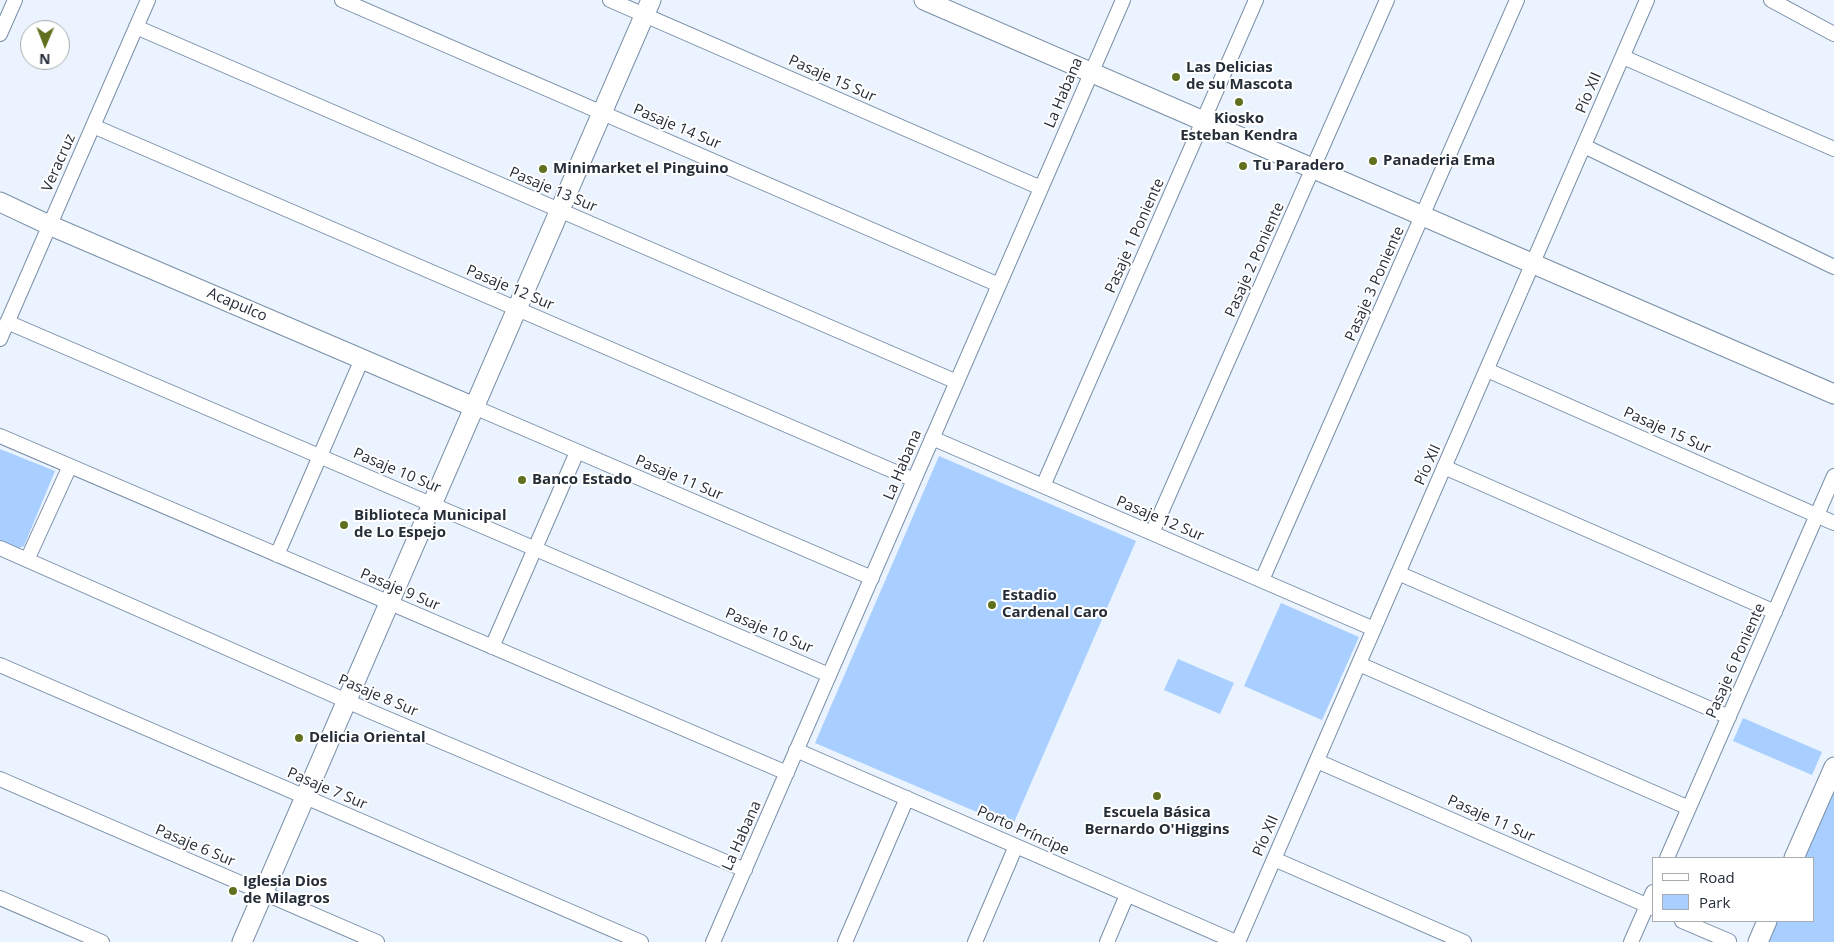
<!DOCTYPE html>
<meta charset="utf-8">
<style>
body{margin:0}
#map{position:relative;width:1834px;height:942px;overflow:hidden;background:#eaf3fe;font-family:"Open Sans",sans-serif}
canvas{display:block}
.legend{position:absolute;left:1652px;top:857px;width:162px;height:65px;box-sizing:border-box;background:#fff;border:1px solid #a8abaf;margin:0;padding:6px 9px;list-style:none;font-size:15px;color:#252d38}
.legend li{display:flex;align-items:center;gap:10px;height:25px}
.legend b{width:25px;border:1px solid #a8abaf}
.north{position:absolute;left:20px;top:20px;width:50px;height:50px;box-sizing:border-box;background:#fff;border:1px solid #a8abaf;border-radius:50%;rotate:181deg;font-size:14px;font-weight:700;line-height:20px;text-align:center;color:#252d38}
.north::after{content:'';display:block;margin:auto;width:18px;height:22px;background:#5f711e;clip-path:polygon(50% 0,100% 100%,50% 72%,0 100%)}
</style>
<div id="map">
<canvas width="1834" height="942"></canvas>
<ul class="legend">
<li><b style="height:6px;background:#fff"></b>Road</li>
<li><b style="height:14px;background:#a8cfff"></b>Park</li>
</ul>
<div class="north">N</div>
</div>
<script>
const c = document.querySelector('canvas').getContext('2d');
c.lineJoin = 'round';
function paint(path, color) {
  c.fillStyle = color;
  c.fill(path, 'evenodd');
}
function poly(rows) {
  const path = new Path2D();
  for (const r of rows) {
    path.moveTo(r[0], r[1]);
    for (let i = 2; i < r.length; i += 2) path.lineTo(r[i], r[i + 1]);
  }
  return path;
}
function strokePath(path, color, width, dash) {
  c.strokeStyle = color;
  c.lineWidth = width;
  c.lineCap = dash ? 'butt' : 'round';
  c.setLineDash(dash || []);
  c.stroke(path);
}
function drawText(font, color, halo, rows, align = 'center') {
  c.font = font + ' "Open Sans",sans-serif';
  c.lineWidth = 4;
  c.setLineDash([]);
  c.textBaseline = 'middle';
  c.strokeStyle = halo;
  c.fillStyle = color;
  for (const [text, x, y, turn = 0] of rows) {
    c.save();
    c.translate(x, y);
    c.rotate((+turn || 0) * Math.PI / 180);
    c.textAlign = isNaN(turn) ? turn : align;
    if (halo) c.strokeText(text, 0, 0);
    c.fillText(text, 0, 0);
    c.restore();
  }
}
paint(poly([
 [0,449,55,471,24,546,17,549,0,542],
 [939,456,1136,541,1012,827,815,743],
 [1281,603,1359,637,1322,720,1244,686],
 [1178,659,1234,683,1220,714,1164,690],
 [1743,718,1822,752,1812,775,1733,741],
 [1834,787,1834,942,1767,942,1776,921,1813,921,1813,858,1803,858]
]), '#a8cfff');
const street = poly([
 [342,0,999,285],
 [610,0,1041,188],
 [1771,0,1834,34],
 [136,27,957,382],
 [0,34,15,0],
 [1623,57,1834,149],
 [93,126,914,480],
 [1584,146,1834,267],
 [7,322,829,675],
 [0,339,148,0],
 [1487,370,1834,523],
 [474,407,872,578],
 [0,436,787,773],
 [932,438,1374,629],
 [1444,467,1775,612],
 [1043,486,1256,0],
 [1152,533,1387,0],
 [0,548,374,713,745,870],
 [277,555,362,359],
 [27,560,70,466],
 [1398,573,1729,717],
 [1262,580,1517,0],
 [492,647,577,452],
 [1359,664,1689,808],
 [0,665,641,942],
 [796,750,1236,942],
 [1317,761,1653,908],
 [0,779,377,942],
 [1667,858,1834,476],
 [1274,859,1464,942],
 [0,898,102,942],
 [1682,921,1729,941],
 [713,942,1123,0],
 [845,942,907,798],
 [975,942,1016,846],
 [1107,942,1127,895],
 [1238,942,1647,0],
 [1631,942,1653,892]
]);
const secondary = poly([
 [924,0,1834,394],
 [0,202,49,225,474,407],
 [1794,858,1834,767],
 [242,942,651,0],
 [1758,942,1767,921]
]);
strokePath(street, '#798ea7', 16);
strokePath(secondary, '#798ea7', 21);
strokePath(street, '#fff', 14);
strokePath(secondary, '#fff', 19);
for (const [x, y, r, color] of [
 [1176,77,5,"#5f711e"],
 [1239,102,5,"#5f711e"],
 [1373,161,5,"#5f711e"],
 [1243,166,5,"#5f711e"],
 [543,169,5,"#5f711e"],
 [522,480,5,"#5f711e"],
 [344,525,5,"#5f711e"],
 [992,605,5,"#5f711e"],
 [299,738,5,"#5f711e"],
 [1157,796,5,"#5f711e"],
 [233,891,5,"#5f711e"]
]) {
  const dot = new Path2D();
  dot.arc(x, y, r, 0, 2 * Math.PI);
  c.fillStyle = color;
  c.fill(dot);
  strokePath(dot, '#fff', 2);
}
drawText('bold 15px', '#252d38', '#fff', [
 ["Las Delicias",1186,68],
 ["de su Mascota",1186,85],
 ["Kiosko",1239,119,"center"],
 ["Esteban Kendra",1239,136,"center"],
 ["Panaderia Ema",1383,161],
 ["Tu Paradero",1253,166],
 ["Minimarket el Pinguino",553,169],
 ["Banco Estado",532,480],
 ["Biblioteca Municipal",354,516],
 ["de Lo Espejo",354,533],
 ["Estadio",1002,596],
 ["Cardenal Caro",1002,613],
 ["Delicia Oriental",309,738],
 ["Escuela Básica",1157,813,"center"],
 ["Bernardo O'Higgins",1157,830,"center"],
 ["Iglesia Dios",243,882],
 ["de Milagros",243,899]
], 'left');
drawText('15px', '#252d38', '#fff', [
 ["Pasaje 15 Sur",832,79,24],
 ["La Habana",1064,93,-67],
 ["Pío XII",1589,93,-67],
 ["Pasaje 14 Sur",677,127,23],
 ["Veracruz",59,163,-66],
 ["Pasaje 13 Sur",553,190,23],
 ["Pasaje 1 Poniente",1135,236,-66],
 ["Pasaje 2 Poniente",1255,260,-66],
 ["Pasaje 3 Poniente",1375,284,-66],
 ["Pasaje 12 Sur",510,288,23],
 ["Acapulco",237,305,23],
 ["Pasaje 15 Sur",1667,431,24],
 ["La Habana",903,465,-67],
 ["Pío XII",1428,465,-66],
 ["Pasaje 10 Sur",397,471,23],
 ["Pasaje 11 Sur",679,478,23],
 ["Pasaje 12 Sur",1160,519,23],
 ["Pasaje 9 Sur",400,590,23],
 ["Pasaje 10 Sur",769,631,23],
 ["Pasaje 6 Poniente",1736,661,-66],
 ["Pasaje 8 Sur",378,696,23],
 ["Pasaje 7 Sur",327,789,23],
 ["Pasaje 11 Sur",1491,819,24],
 ["Porto Príncipe",1023,831,24],
 ["La Habana",742,836,-66],
 ["Pío XII",1266,836,-67],
 ["Pasaje 6 Sur",195,846,23]
]);
</script>
